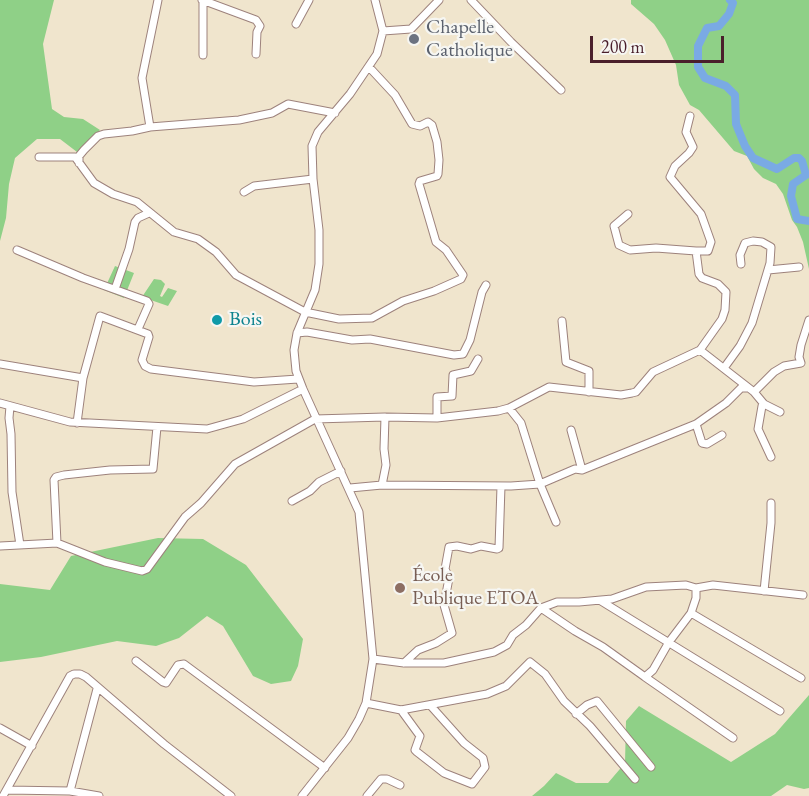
<!DOCTYPE html>
<meta charset="utf-8">
<style>
body{margin:0}
#map{position:relative;width:809px;height:796px;overflow:hidden;background:#f0e5cd;font-family:"EB Garamond",serif}
canvas{display:block}
.scale{position:absolute;left:590px;top:36px;width:134px;height:27px;box-sizing:border-box;border:3px solid #4a1f2b;border-top:0;padding-left:8px;font-size:18px;line-height:21px;white-space:nowrap;color:#4a1f2b;-webkit-text-stroke:4px #f6f6f2;paint-order:stroke}
</style>
<div id="map">
<canvas width="809" height="796"></canvas>
<div class="scale">200 m</div>
</div>
<script>
const c = document.querySelector('canvas').getContext('2d');
c.lineJoin = 'round';
function paint(path, color) {
  c.fillStyle = color;
  c.fill(path, 'evenodd');
}
function poly(rows) {
  const path = new Path2D();
  for (const r of rows) {
    path.moveTo(r[0], r[1]);
    for (let i = 2; i < r.length; i += 2) path.lineTo(r[i], r[i + 1]);
  }
  return path;
}
function strokePath(path, color, width, dash) {
  c.strokeStyle = color;
  c.lineWidth = width;
  c.lineCap = dash ? 'butt' : 'round';
  c.setLineDash(dash || []);
  c.stroke(path);
}
function drawText(font, color, halo, rows, align = 'center') {
  c.font = font + ' "EB Garamond",serif';
  c.lineWidth = 4.5;
  c.setLineDash([]);
  c.textBaseline = 'middle';
  c.strokeStyle = halo;
  c.fillStyle = color;
  for (const [text, x, y, turn = 0] of rows) {
    c.save();
    c.translate(x, y);
    c.rotate((+turn || 0) * Math.PI / 180);
    c.textAlign = isNaN(turn) ? turn : align;
    if (halo) c.strokeText(text, 0, 0);
    c.fillText(text, 0, 0);
    c.restore();
  }
}
paint(poly([
 [0,0,54,0,43,44,52,109,64,117,83,119,100,130,77,152,60,139,37,139,15,158,9,184,6,218,0,241],
 [631,0,809,0,809,269,803,242,797,227,792,220,783,194,776,184,763,178,754,169,747,156,734,151,699,110,690,105,679,85,676,65,665,40,654,24,631,4],
 [115,266,134,273,124,298,104,290],
 [154,279,161,280,165,284,160,296,162,297,168,288,177,291,168,306,142,297],
 [158,538,203,539,246,565,303,639,298,666,291,681,271,684,253,676,223,626,207,616,179,638,156,646,117,641,41,657,0,662,0,584,50,590,71,556],
 [809,695,809,788,804,789,787,785,771,796,532,796,544,786,556,773,576,783,608,783,625,763,626,721,639,706,731,762,775,734]
]), '#8fd087');
strokePath(poly([
 [730,0,733,3,729,14,719,26,707,28,698,46,698,67,705,78,726,86,735,95,736,124,745,146,753,158,777,169,794,158,799,158,802,161,806,175,793,184,791,196,797,219,809,221]
]), '#7aaae4', 8);
const minor = poly([
 [202,0,256,20,260,26,257,32,256,54],
 [471,0,511,42,561,90],
 [203,1,203,55],
 [296,24,309,0],
 [383,31,411,29,439,0],
 [690,116,686,132,693,147,689,153,675,166,670,177,701,214,711,242,708,251,696,251],
 [150,127,142,78,158,0],
 [39,157,75,157,94,183,113,194,137,202,174,232,198,239,216,252,236,275,305,312,339,319,372,318,403,301,434,291,461,279,463,275,446,250,436,242,419,184,420,181,437,176,438,174,439,160,437,142,432,125,428,122,420,126,412,124,395,95,369,67],
 [79,163,79,156,84,150,98,136,104,134,132,131,150,127,239,120,272,113,288,104,335,113],
 [244,192,254,186,313,179],
 [17,250,83,278,147,301,149,304,138,329],
 [768,270,799,267],
 [115,289,129,249,135,222,138,218,149,213],
 [562,321,566,362,589,371,589,392],
 [297,333,307,332,352,340,370,339,454,355,463,354,470,340,482,292,486,285],
 [700,350,754,392,764,404,780,412],
 [0,364,83,378],
 [724,368,740,346,752,323,770,263,771,247,762,242,753,241,745,243,740,255,741,264],
 [754,392,774,372,784,366,801,363,799,357,801,345,809,320],
 [0,403,70,422,207,429,243,419,303,389],
 [764,404,762,406,758,429,771,457],
 [10,406,9,418,11,434,12,492,20,545],
 [509,408,521,423,540,484,575,469,582,470,571,430],
 [437,418,437,397,452,396,453,375,471,371,478,359],
 [77,423,83,378,100,316,148,334,149,337,142,360,145,366,151,369,254,382,298,379],
 [696,424,702,443,707,444,722,435],
 [582,470,696,424,726,403,741,388,747,388],
 [382,485,386,465,384,449,385,417,437,418,498,411,509,408,549,387,621,395,632,393,636,392,653,372,700,350,722,319,725,310,726,292,718,284,702,278,699,274,696,251,656,248,630,250,619,245,614,226,628,214],
 [350,488,382,485,511,486,540,484,556,522],
 [292,501,310,491,319,482,341,471],
 [57,543,54,480,56,477,64,475,110,470,153,469,157,427],
 [0,546,57,543,105,562,142,571,147,569,185,517,201,503,235,464,315,419,385,417],
 [764,591,771,523,771,503],
 [601,601,780,711],
 [541,608,575,631,603,647,645,677,653,670,669,642,691,613,696,598,696,588],
 [691,613,801,678],
 [373,659,404,663,444,663,494,652,507,645,513,635,526,625,541,608,557,602,579,602,612,599,646,587,686,585,696,588,713,585,803,595],
 [136,661,163,682,166,683,178,665,184,664,325,768],
 [404,663,418,650,436,643,452,633,444,605,449,578,445,569,449,547,457,546,471,549,481,546,497,549,499,548,501,486],
 [645,677,733,738],
 [366,703,401,710,487,694,506,686,530,662,545,674,564,701,590,726,635,779],
 [401,710,420,736,415,750,417,752,444,773,472,784,485,767,483,758,464,743,430,705],
 [576,714,587,705,597,701,651,767],
 [0,728,32,746],
 [7,790,70,791,99,796],
 [70,791,97,689],
 [3,796,70,676,74,674,80,674,86,677,164,744,231,796],
 [302,796,348,738,359,719,366,703,373,659,359,512,303,389,296,371,294,350,297,333,315,290,319,264,319,230,313,179,312,146,318,132,350,94,377,54,383,31,375,0],
 [367,796,381,779,387,779,400,785]
]);
strokePath(minor, '#9d827c', 9);
strokePath(minor, '#fff', 7);
for (const [x, y, r, color] of [
 [414,39,6,"#6b7280"],
 [217,320,6,"#0f9aa8"],
 [400,588,6,"#8d6e63"]
]) {
  const dot = new Path2D();
  dot.arc(x, y, r, 0, 2 * Math.PI);
  c.fillStyle = color;
  c.fill(dot);
  strokePath(dot, '#f6f6f2', 2);
}
drawText('20px', '#5b616d', '#f6f6f2', [
 ["Chapelle",426,28],
 ["Catholique",426,51]
], 'left');
drawText('20px', '#0d838f', '#f6f6f2', [
 ["Bois",229,320]
], 'left');
drawText('20px', '#785e54', '#f6f6f2', [
 ["École",412,576],
 ["Publique ETOA",412,599]
], 'left');
</script>
